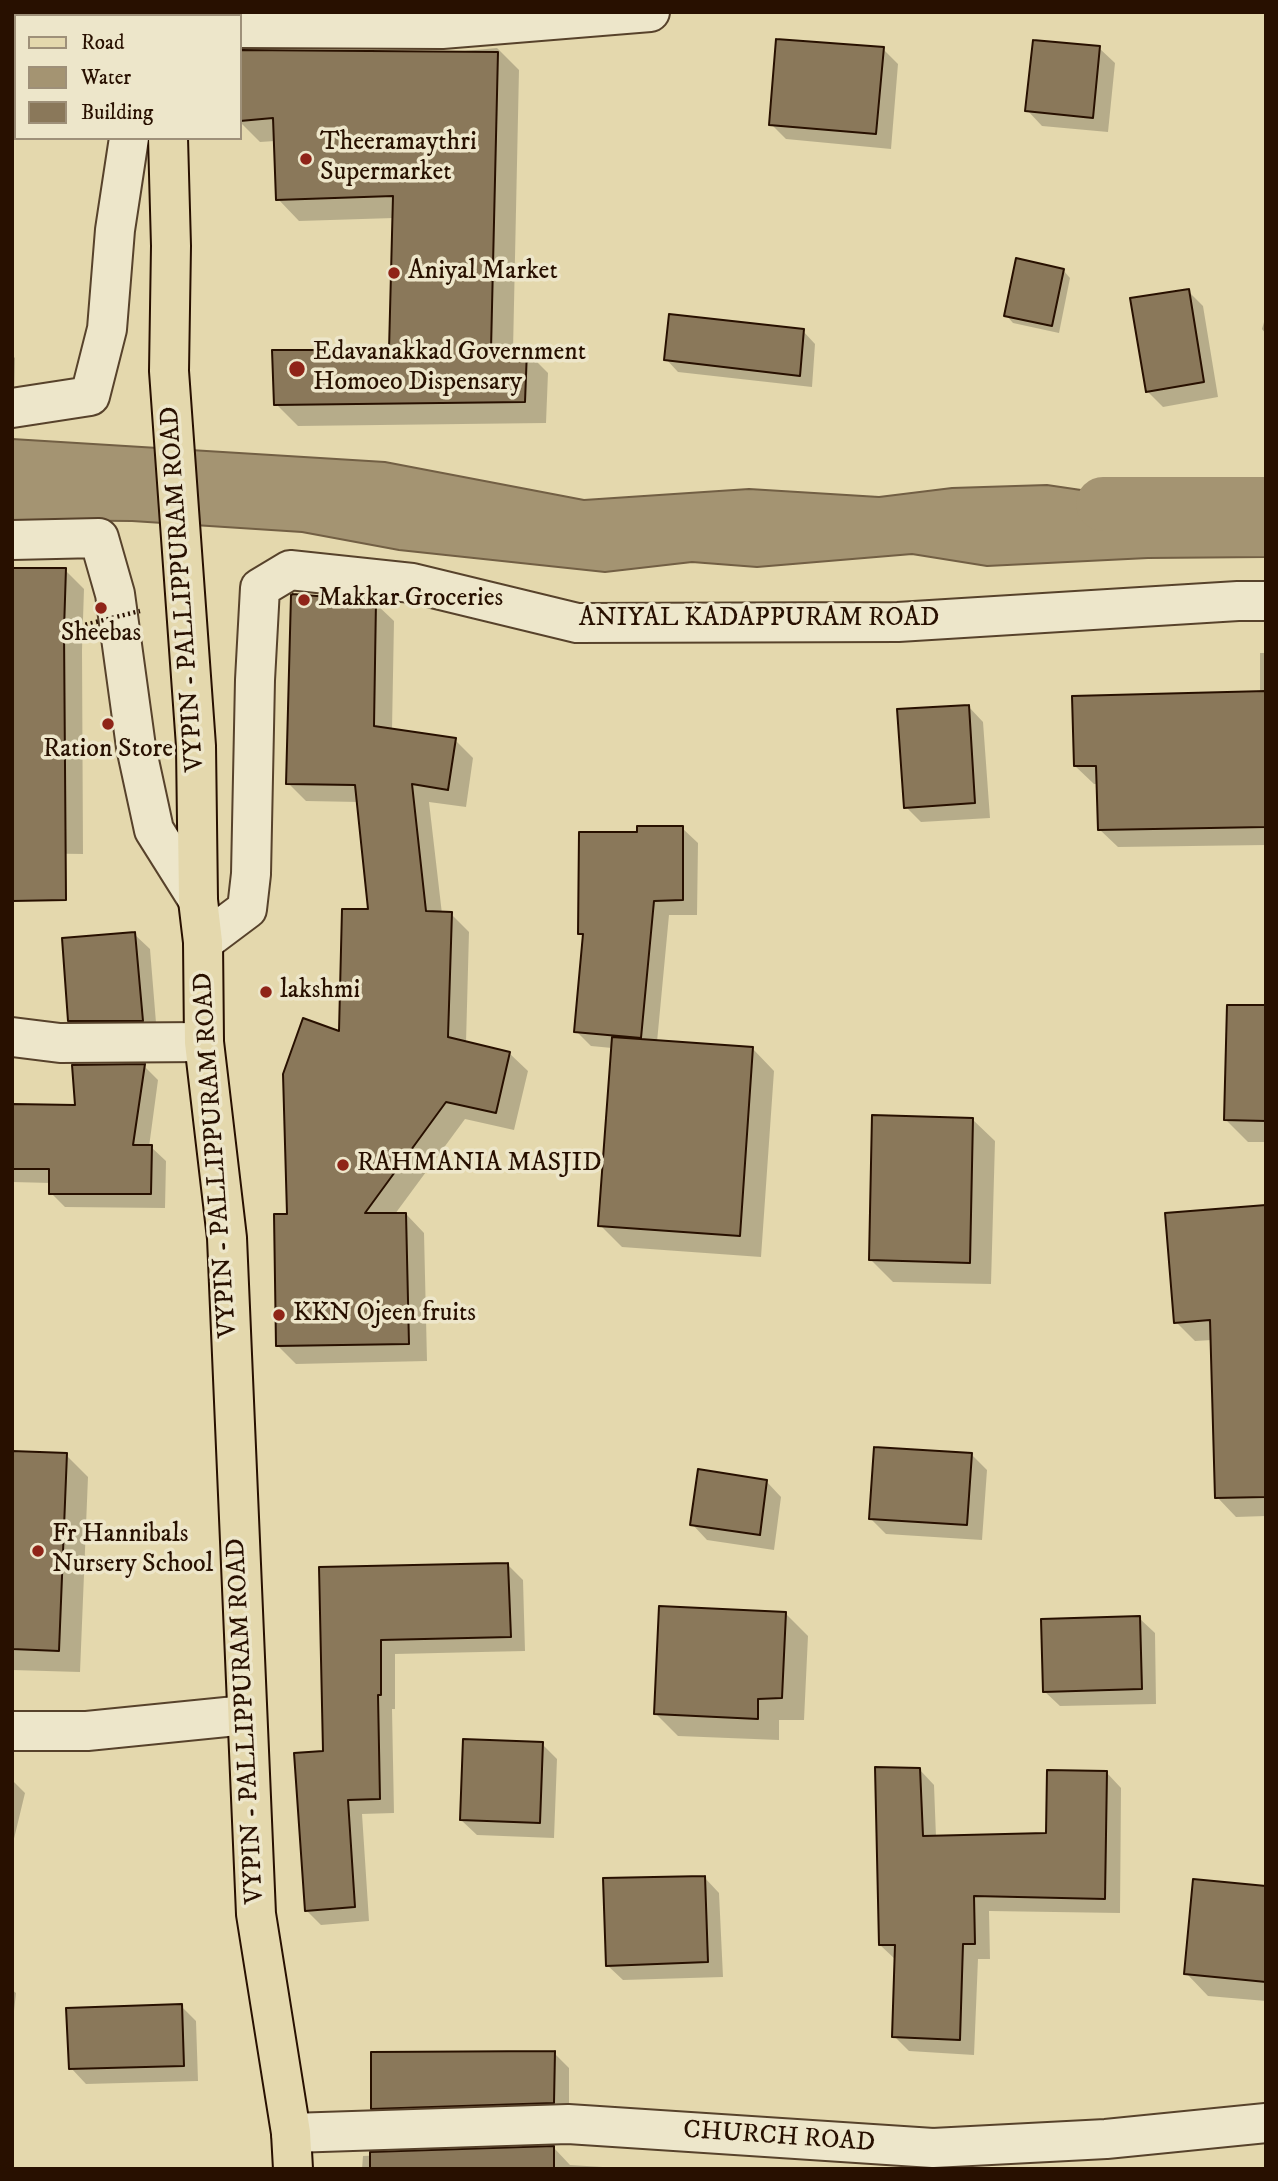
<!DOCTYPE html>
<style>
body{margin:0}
#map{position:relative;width:1278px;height:2181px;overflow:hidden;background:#e4d8ad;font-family:"IM FELL DW Pica",serif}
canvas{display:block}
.frame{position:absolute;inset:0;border:14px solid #281000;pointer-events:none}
.legend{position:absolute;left:14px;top:14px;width:228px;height:126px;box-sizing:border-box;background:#ede6ca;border:2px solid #9e9079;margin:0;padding:9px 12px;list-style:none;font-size:21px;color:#281000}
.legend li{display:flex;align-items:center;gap:14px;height:35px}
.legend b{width:35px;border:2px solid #9e9079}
</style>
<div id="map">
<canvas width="1278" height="2181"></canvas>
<div class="frame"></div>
<ul class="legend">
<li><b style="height:9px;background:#e4d8ad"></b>Road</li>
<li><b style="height:19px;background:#a49472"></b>Water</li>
<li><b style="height:19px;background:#8a785a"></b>Building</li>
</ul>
</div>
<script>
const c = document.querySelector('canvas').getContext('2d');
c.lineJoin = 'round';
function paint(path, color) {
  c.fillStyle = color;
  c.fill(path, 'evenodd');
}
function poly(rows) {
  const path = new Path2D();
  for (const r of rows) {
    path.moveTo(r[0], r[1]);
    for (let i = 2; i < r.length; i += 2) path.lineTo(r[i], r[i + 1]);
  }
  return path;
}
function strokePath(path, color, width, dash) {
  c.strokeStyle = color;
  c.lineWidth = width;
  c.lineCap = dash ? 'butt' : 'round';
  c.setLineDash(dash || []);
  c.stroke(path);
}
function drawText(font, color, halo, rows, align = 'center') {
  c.font = font + ' "IM FELL DW Pica",serif';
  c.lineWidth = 7;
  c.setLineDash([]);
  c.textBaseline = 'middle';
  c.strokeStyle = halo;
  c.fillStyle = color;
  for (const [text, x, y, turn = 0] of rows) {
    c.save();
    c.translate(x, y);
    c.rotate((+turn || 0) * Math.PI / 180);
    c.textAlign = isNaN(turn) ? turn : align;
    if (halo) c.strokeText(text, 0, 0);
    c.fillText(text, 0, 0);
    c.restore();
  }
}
const water = poly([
 [12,439,385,462,584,500,749,489,879,497,952,488,1047,485,1217,510,1266,477,1266,557,1148,558,987,566,912,554,757,567,692,562,605,572,399,550,302,532,132,521,12,520,12,439]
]);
paint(water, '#a49472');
strokePath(water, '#725f44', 2);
paint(poly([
 [199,12,530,12,240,16,199,16],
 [497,48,519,70,513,351,526,351,548,373,546,423,298,426,276,404,391,352,394,218,299,221,278,199,275,141,260,142,240,122,240,52,442,53],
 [1099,48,1115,63,1108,132,1042,126,1027,110],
 [883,49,898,64,891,149,786,139,771,124],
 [12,73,16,73,16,135,12,135],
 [1063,270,1070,278,1059,333,1013,323,1006,315],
 [1188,291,1203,306,1218,397,1163,407,1147,391],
 [1266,315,1266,334,1262,329],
 [803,331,815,344,812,387,678,372,666,359],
 [12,355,15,358,14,399,12,399],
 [65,570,84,589,82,650,83,854,12,853],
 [375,603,394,621,392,730,455,740,473,758,466,807,429,802,442,914,451,914,469,932,466,1043,509,1053,528,1071,514,1130,465,1119,395,1214,406,1214,424,1233,427,1361,296,1364,278,1346,289,1216,341,1034,370,911,359,802,306,801,288,783],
 [1260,653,1266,653,1266,845,1118,847,1099,829,1098,784,1094,784,1075,766,1260,693],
 [968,706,983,722,990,818,921,822,906,807],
 [682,828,698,843,697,915,669,915,657,1042,752,1048,774,1071,761,1257,622,1247,600,1225,612,1048,591,1046,576,1031,584,937,580,933,638,834],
 [134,934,150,949,157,1035,85,1036,70,1020],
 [1266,1007,1266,1142,1248,1142,1226,1120],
 [144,1066,158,1080,149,1147,151,1147,166,1161,165,1208,65,1207,51,1193,51,1183,12,1182,12,1106,77,1107],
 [972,1119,995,1141,991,1284,893,1282,871,1260],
 [1266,1207,1266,1516,1236,1517,1217,1497,1212,1340,1195,1341,1176,1322],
 [12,1453,66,1455,88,1477,80,1672,12,1670],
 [972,1455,987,1470,982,1540,886,1534,871,1519],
 [766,1481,781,1497,774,1550,707,1540,692,1524],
 [508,1565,523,1580,525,1651,395,1654,395,1709,392,1709,394,1813,362,1814,369,1921,321,1925,306,1910,325,1753,321,1569],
 [786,1614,808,1636,804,1720,779,1720,779,1740,678,1736,656,1714],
 [1139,1618,1155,1633,1156,1704,1060,1706,1044,1691],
 [542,1744,557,1759,554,1838,477,1835,461,1820],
 [919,1769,934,1785,936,1837,1048,1835,1106,1772,1121,1788,1120,1913,989,1911,990,1959,978,1959,974,2055,909,2051,894,2036,896,1960,880,1945],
 [12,1780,25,1793,12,1847],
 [704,1877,719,1893,723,1977,623,1980,607,1965],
 [1266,1887,1266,2001,1208,1996,1186,1973],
 [12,1990,16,1993,12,2029],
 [181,2006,196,2021,198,2081,86,2084,71,2068],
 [554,2053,569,2068,569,2117,388,2123,372,2108],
 [554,2148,570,2165,636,2169,362,2169,363,2156]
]), '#0003');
strokePath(poly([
 [1103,504,1266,504]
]), '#a49472', 54);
const building = poly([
 [776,39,884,47,876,134,769,125,776,39],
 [1033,40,1100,46,1093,118,1025,111,1033,40],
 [240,50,498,52,491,350,527,350,525,402,274,405,272,350,389,350,393,196,276,200,273,118,240,121,240,50],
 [1016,258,1064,269,1052,326,1004,316,1016,258],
 [1189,289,1204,382,1146,392,1130,298,1189,289],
 [669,314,804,329,800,376,664,360,669,314],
 [12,568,66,568,64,630,66,900,12,901,12,568],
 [293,594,376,601,374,726,456,738,448,790,412,784,426,911,452,912,448,1037,510,1052,496,1113,446,1102,365,1213,406,1213,409,1344,276,1346,274,1214,287,1214,283,1074,303,1018,339,1031,342,909,368,909,355,785,286,784,291,595,293,594],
 [1266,691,1266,827,1098,830,1096,766,1074,766,1072,696,1266,691],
 [969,705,975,803,904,808,897,709,969,705],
 [637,826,683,826,683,900,654,901,641,1038,574,1032,583,934,578,934,579,832,637,832,637,826],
 [135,932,143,1021,68,1021,62,938,135,932],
 [1227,1005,1266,1005,1266,1121,1224,1120,1227,1005],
 [612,1037,753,1047,740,1236,598,1226,612,1037],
 [145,1064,133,1145,152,1145,151,1194,49,1194,49,1169,12,1169,12,1104,75,1105,72,1065,145,1064],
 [872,1115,973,1118,970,1263,869,1260,872,1115],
 [1266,1205,1266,1497,1215,1498,1210,1320,1174,1323,1165,1213,1266,1205],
 [874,1447,972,1453,967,1525,869,1519,874,1447],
 [12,1451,67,1453,59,1651,12,1649,12,1451],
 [698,1469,767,1480,760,1535,690,1525,698,1469],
 [508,1563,511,1637,381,1640,381,1695,378,1695,380,1799,348,1800,355,1907,305,1911,294,1753,323,1751,319,1567,508,1563],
 [659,1606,786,1612,782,1698,758,1699,758,1719,654,1714,659,1606],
 [1140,1616,1142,1689,1043,1692,1041,1619,1140,1616],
 [463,1739,543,1742,540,1823,460,1820,463,1739],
 [875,1767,920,1768,923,1836,1046,1833,1047,1770,1107,1771,1105,1899,974,1896,975,1944,963,1944,960,2040,892,2037,895,1945,879,1945,875,1767],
 [705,1876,708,1962,606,1966,603,1878,705,1876],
 [1193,1879,1266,1886,1266,1982,1184,1974,1193,1879],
 [182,2004,184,2066,69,2069,66,2008,182,2004],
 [555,2051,554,2103,371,2109,371,2052,555,2051],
 [554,2146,554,2169,370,2169,370,2152,554,2146]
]);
paint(building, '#8a785a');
strokePath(building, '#281000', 2);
const minor = poly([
 [240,28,442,29,650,12],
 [12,408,90,396,107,329,115,230,129,138],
 [12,540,99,538,115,594,136,747,154,830,198,900],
 [203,942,247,909,251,874,255,680,260,588,290,570,412,583,577,623,898,622,1238,601,1266,601],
 [12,1037,60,1043,204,1042],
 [12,1731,87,1731,246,1715],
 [291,2133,568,2124,933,2148,1106,2139,1266,2123]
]);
const primary = poly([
 [166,16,166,12],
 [168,138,171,246,169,371,196,746,198,900,203,942,204,1042,227,1238,256,1914,291,2133,293,2169]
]);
strokePath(minor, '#57422b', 42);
strokePath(primary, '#281000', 42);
strokePath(minor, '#ede6ca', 38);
strokePath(primary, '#e4d8ad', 38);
strokePath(poly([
 [64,630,140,611]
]), '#281000', 4.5, [2, 3.5]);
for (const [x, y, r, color] of [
 [306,159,7,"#8f2418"],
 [394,273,7,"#8f2418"],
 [297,369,9,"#8f2418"],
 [304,600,7,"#8f2418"],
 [101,608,7,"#8f2418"],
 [108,724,7,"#8f2418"],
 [266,992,7,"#8f2418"],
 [343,1165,7,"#8f2418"],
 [279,1315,7,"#8f2418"],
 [38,1551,7,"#8f2418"]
]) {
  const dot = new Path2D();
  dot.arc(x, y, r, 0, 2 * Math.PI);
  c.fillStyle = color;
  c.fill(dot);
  strokePath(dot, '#ede6ca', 2.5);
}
drawText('26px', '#281000', '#ede6ca', [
 ["Theeramaythri",320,144],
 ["Supermarket",320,174],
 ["Aniyal Market",408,273],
 ["Edavanakkad Government",313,354],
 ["Homoeo Dispensary",313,384],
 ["Makkar Groceries",318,600],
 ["Sheebas",101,635,"center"],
 ["Ration Store",108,751,"center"],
 ["lakshmi",280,992],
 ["RAHMANIA MASJID",357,1165],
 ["KKN Ojeen fruits",293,1315],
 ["Fr Hannibals",52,1536],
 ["Nursery School",52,1566]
], 'left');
drawText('26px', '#281000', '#ede6ca', [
 ["VYPIN - PALLIPPURAM ROAD",184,589,-94],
 ["ANIYAL KADAPPURAM ROAD",759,620],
 ["VYPIN - PALLIPPURAM ROAD",217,1155,-94],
 ["VYPIN - PALLIPPURAM ROAD",247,1721,-93],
 ["CHURCH ROAD",779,2138,4]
]);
</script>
